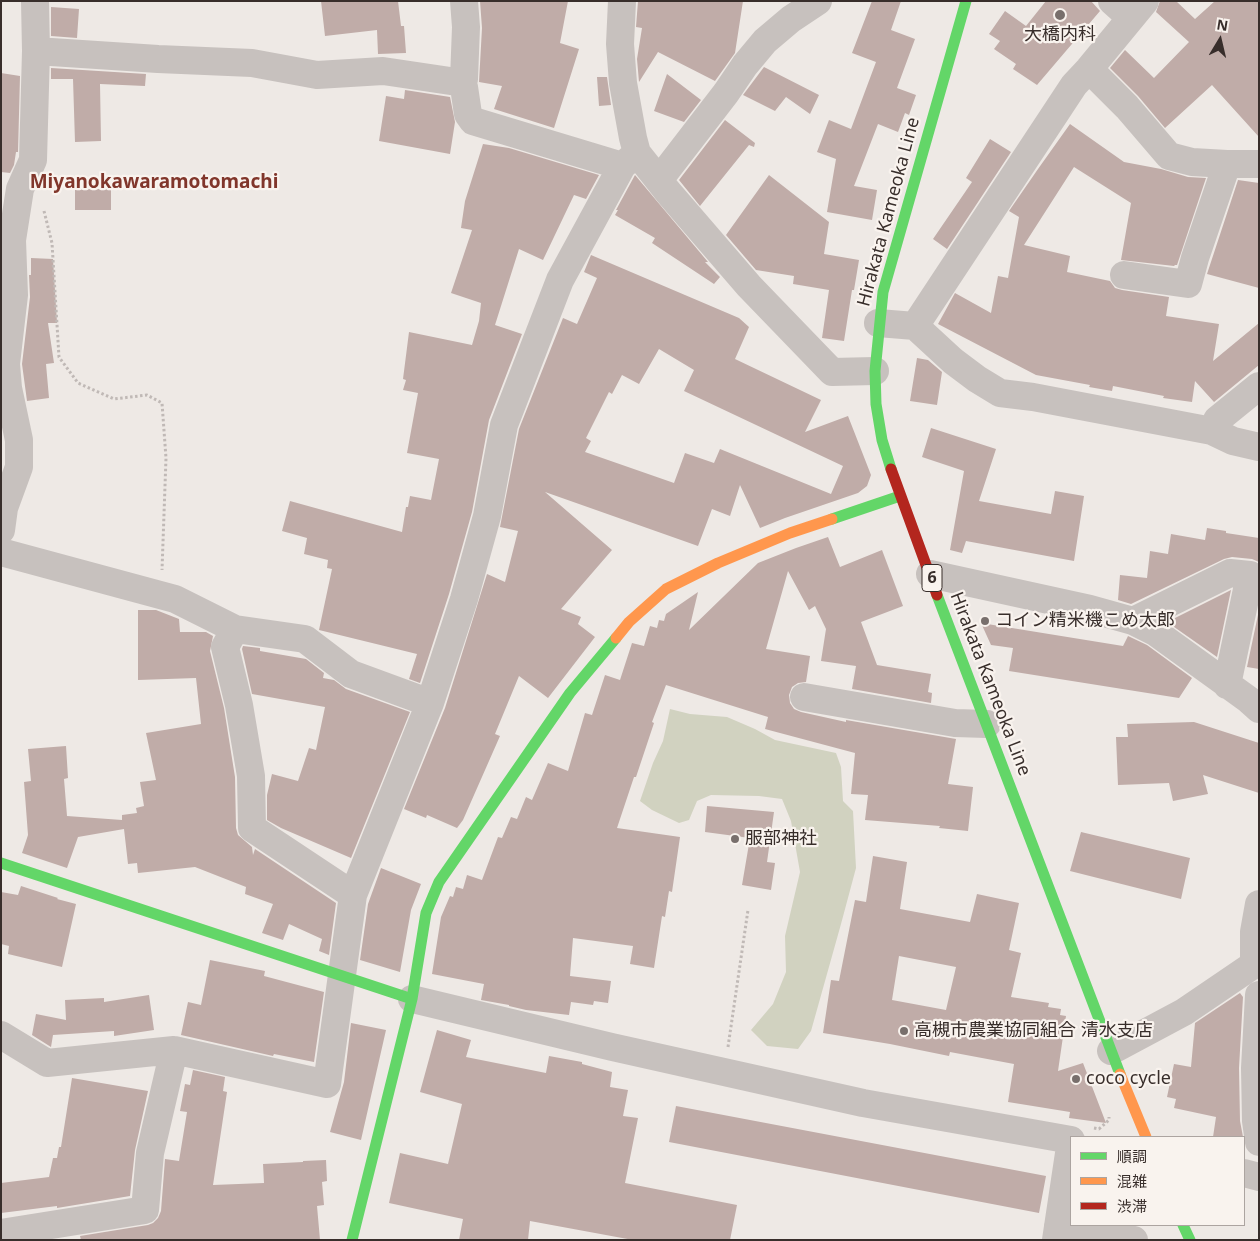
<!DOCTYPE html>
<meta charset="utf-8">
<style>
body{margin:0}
#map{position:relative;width:1260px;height:1241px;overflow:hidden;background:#eee9e5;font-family:"Noto Sans","Noto Sans JP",sans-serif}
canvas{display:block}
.frame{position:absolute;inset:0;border:2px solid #382e2b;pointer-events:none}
.legend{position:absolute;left:1070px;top:1136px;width:175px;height:90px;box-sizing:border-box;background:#f9f3ee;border:1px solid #aca4a0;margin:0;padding:6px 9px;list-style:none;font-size:15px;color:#382e2b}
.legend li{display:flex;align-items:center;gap:10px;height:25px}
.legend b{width:25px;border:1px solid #aca4a0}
.north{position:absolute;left:1195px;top:15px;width:50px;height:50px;-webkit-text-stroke:4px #f9f3ee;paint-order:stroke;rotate:9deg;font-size:14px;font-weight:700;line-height:20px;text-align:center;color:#382e2b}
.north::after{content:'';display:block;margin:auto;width:18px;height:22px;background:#382e2b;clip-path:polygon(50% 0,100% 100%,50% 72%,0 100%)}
</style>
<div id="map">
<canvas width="1260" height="1241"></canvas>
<div class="frame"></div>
<ul class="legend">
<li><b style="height:6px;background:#63d668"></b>順調</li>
<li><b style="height:6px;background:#ff974d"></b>混雑</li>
<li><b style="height:6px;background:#b3261e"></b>渋滞</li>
</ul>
<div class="north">N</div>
</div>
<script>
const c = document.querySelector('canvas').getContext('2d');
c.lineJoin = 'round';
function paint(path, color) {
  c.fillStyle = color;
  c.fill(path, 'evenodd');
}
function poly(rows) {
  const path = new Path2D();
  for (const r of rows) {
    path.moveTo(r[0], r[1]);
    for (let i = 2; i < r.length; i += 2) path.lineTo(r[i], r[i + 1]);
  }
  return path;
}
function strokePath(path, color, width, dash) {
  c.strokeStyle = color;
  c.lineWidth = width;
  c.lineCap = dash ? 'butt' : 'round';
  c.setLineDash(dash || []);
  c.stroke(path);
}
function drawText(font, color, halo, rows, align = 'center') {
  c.font = font + ' "Noto Sans","Noto Sans JP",sans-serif';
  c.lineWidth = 4.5;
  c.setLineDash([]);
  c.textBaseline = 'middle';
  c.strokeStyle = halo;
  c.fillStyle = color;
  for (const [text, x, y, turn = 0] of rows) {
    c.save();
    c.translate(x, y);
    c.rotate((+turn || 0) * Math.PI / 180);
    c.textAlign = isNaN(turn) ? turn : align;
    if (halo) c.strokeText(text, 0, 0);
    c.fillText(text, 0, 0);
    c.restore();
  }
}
paint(poly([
 [670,709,690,714,727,717,755,729,775,740,836,753,841,767,843,801,853,811,856,868,841,924,811,1031,798,1049,767,1046,751,1030,773,1004,786,972,785,936,800,872,791,821,782,799,759,796,711,795,697,801,689,820,679,823,652,810,640,801,653,763,663,741]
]), '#d1d2c0');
paint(poly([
 [321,1,398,1,401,26,404,26,406,53,378,54,377,30,325,36],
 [480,1,568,1,560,43,579,49,554,128,494,109,502,86,479,82,482,28],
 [638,1,743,1,735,53,715,81,658,52,639,82,637,59,642,28,636,27],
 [872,1,901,1,891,30,915,39,897,88,916,95,909,115,905,113,898,132,878,124,854,186,877,190,872,220,827,212,836,159,817,152,829,120,851,129,876,62,852,53],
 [1046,1,1091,1,1100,11,1037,85,1013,69,1016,64,994,49,1000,41,989,34,1005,11,1026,26],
 [1160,1,1176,1,1195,19,1215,1,1259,1,1259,137,1212,85,1165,128,1138,96,1110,68,1125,50,1154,78,1189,42,1156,12],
 [51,7,79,9,77,38,51,36],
 [764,67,819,95,810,114,786,97,775,111,743,95],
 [51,68,146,74,145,86,100,84,101,141,75,142,73,79,51,79],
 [1,73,20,76,18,152,16,152,14,165,10,173,1,172],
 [667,74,701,100,684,122,654,111],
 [597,77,607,77,611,105,599,106],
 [405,90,450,97,455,122,450,154,379,141,386,96,404,99],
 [725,120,755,143,754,147,749,145,700,206,679,180],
 [1070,124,1124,162,1161,169,1188,177,1206,178,1177,265,1175,265,1174,266,1121,260,1131,203,1074,167,1024,245,1070,256,1067,272,1110,281,1115,288,1122,290,1169,297,1166,316,1219,324,1213,361,1259,323,1259,365,1214,402,1195,381,1192,402,1163,398,1164,396,1113,386,1112,391,1089,387,1090,385,1036,375,938,324,955,293,991,313,998,276,1008,278,1019,217,1009,211,1038,169],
 [990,139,1011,152,947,249,933,239,972,182,966,178],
 [483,144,509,148,599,175,586,199,574,195,543,260,519,249,495,325,522,334,489,420,472,512,449,594,420,683,409,679,417,654,319,630,332,569,327,568,328,560,304,554,307,538,282,531,290,501,402,532,406,507,408,507,410,496,431,500,439,459,407,453,418,393,403,390,406,380,403,379,409,332,472,345,479,321,481,303,451,293,472,230,461,228,465,201],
 [635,175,708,262,705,262,720,277,714,284,652,243,655,238,615,215,618,210,616,210],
 [769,175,829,222,824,254,859,260,854,290,852,290,844,341,822,338,829,290,793,284,794,276,756,270,726,235],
 [1238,180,1259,183,1259,288,1207,274],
 [75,189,111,189,111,210,75,210],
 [591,255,739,318,749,327,735,359,821,400,805,432,848,416,871,475,867,486,858,493,785,518,760,528,740,485,730,516,712,509,698,546,545,492,612,550,561,609,581,617,578,624,595,637,548,698,519,676,495,734,500,736,463,820,457,828,427,815,426,818,404,809,445,708,487,574,505,582,518,531,500,527,519,429,563,318,577,324,597,278,584,272],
 [659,349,694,370,684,391,843,466,831,494,720,449,714,463,685,453,674,483,585,452,591,441,586,438,609,392,612,394,622,375,639,384],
 [31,258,53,259,57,323,48,323,54,363,46,364,49,398,27,401,22,364,30,297,29,275,31,275],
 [917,358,928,360,942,372,937,405,910,401],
 [931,428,996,449,979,501,1051,514,1055,491,1084,496,1074,561,966,541,962,553,950,550,964,471,922,457],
 [1207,528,1226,531,1226,533,1259,538,1259,562,1252,559,1232,557,1224,559,1131,604,1118,600,1120,575,1147,578,1150,551,1168,554,1171,534,1205,540],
 [828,537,840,567,882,550,903,606,861,622,877,665,931,674,928,692,932,693,931,703,852,689,856,666,821,661,826,629,815,606,809,610,788,571,766,649,810,656,806,682,798,683,792,687,789,695,790,703,794,709,801,712,846,722,846,720,956,739,948,784,973,787,968,831,939,828,940,826,865,820,868,795,851,794,855,753,765,729,768,717,666,685,652,722,654,723,636,777,634,777,617,828,680,837,672,892,669,891,665,917,662,916,654,968,630,964,633,946,573,938,570,976,611,981,608,1003,594,1001,593,1005,571,1002,569,1015,526,1010,509,1006,509,1005,481,1000,484,984,432,974,441,917,450,896,453,897,456,887,463,889,467,875,482,880,498,837,502,838,511,817,517,819,526,797,532,800,548,763,568,771,585,713,592,715,605,675,620,680,632,643,644,646,650,626,657,628,659,620,664,621,666,614,698,592,689,630,758,563,796,548],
 [1231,590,1217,657,1167,622],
 [138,610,156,610,179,619,180,632,206,632,213,636,210,651,224,708,235,777,236,828,238,835,252,847,253,855,255,849,336,903,329,955,319,951,322,939,289,924,283,940,262,933,273,904,245,894,246,887,195,867,138,873,137,863,128,864,124,829,78,837,67,868,22,853,28,835,24,782,31,781,28,749,66,746,68,778,64,779,67,816,122,820,122,815,137,813,136,808,144,806,140,782,156,780,146,733,201,724,196,678,138,680],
 [1259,610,1259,669,1247,667],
 [981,623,1123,646,1128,636,1147,645,1192,678,1179,698,1009,671,1013,648,991,645],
 [243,646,260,648,260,651,306,659,324,673,323,678,334,680,346,689,410,712,351,858,281,828,267,820,267,795,272,774,298,781,309,748,316,750,325,707,252,694,242,649],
 [1194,722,1259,743,1259,793,1203,775,1208,794,1173,801,1169,783,1118,785,1116,737,1128,737,1127,724],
 [707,806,774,812,767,862,775,863,771,890,742,885,750,838,705,832],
 [1081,832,1190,858,1181,899,1070,871],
 [873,856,907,862,900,909,970,922,977,894,1019,903,1009,950,1021,953,1011,997,1049,1003,1048,1007,1061,1009,1060,1015,1066,1016,1058,1071,1083,1063,1106,1123,1069,1118,1070,1112,1008,1102,1014,1064,950,1052,949,1056,890,1044,823,1033,831,980,839,981,855,900,866,902],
 [899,956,956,967,946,1010,892,1000],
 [381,868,421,884,411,910,400,972,360,960,368,904],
 [21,886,58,898,57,899,76,904,62,967,8,954,9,946,1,944,1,892,18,895],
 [210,960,265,971,264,976,324,992,314,1062,274,1054,273,1056,181,1035,188,1002,201,1005],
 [1240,993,1243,997,1239,1068,1240,1121,1243,1137,1213,1137,1216,1117,1174,1108,1176,1099,1167,1097,1174,1064,1191,1067,1195,1023],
 [149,995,154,1030,114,1036,114,1031,53,1035,51,1047,32,1035,36,1014,66,1020,65,1000,104,998,104,1002],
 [351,1023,386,1030,361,1140,330,1132,344,1082],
 [437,1030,471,1040,466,1057,546,1073,549,1056,582,1062,582,1064,612,1072,610,1087,628,1090,623,1116,638,1118,625,1183,737,1205,730,1240,633,1240,530,1221,528,1240,459,1240,463,1219,389,1203,400,1153,448,1164,462,1104,420,1092],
 [193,1070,225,1077,223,1091,227,1092,213,1185,264,1183,263,1164,303,1162,303,1161,326,1160,327,1181,322,1182,324,1205,317,1206,320,1240,81,1240,80,1236,148,1225,153,1223,158,1218,161,1211,165,1159,179,1161,187,1112,180,1111,185,1084,190,1085],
 [72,1078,148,1091,135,1150,130,1196,57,1208,57,1206,1,1213,1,1183,49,1177,53,1158,57,1158,59,1147,61,1147],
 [676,1106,1046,1176,1039,1213,669,1142]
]), '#c0aca8');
strokePath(poly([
 [44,211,52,243,59,357,78,383,114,399,147,395,162,403,166,458,162,570],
 [728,1047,748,910],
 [1094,1128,1099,1129,1109,1120,1109,1117]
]), '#c0b9b6', 3, [2.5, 2.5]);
strokePath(poly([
 [622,1,620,44,623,83,633,138,637,153,668,192,749,286,832,372,875,371],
 [1112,1,1131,18],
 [36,51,158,59,252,63,317,75,383,71,457,82,462,84,464,87,468,114,473,121,622,166],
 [1089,69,1127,107,1169,156,1192,162,1227,164,1259,164],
 [462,84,464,79,466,27,464,1],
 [659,180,726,93,745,65,765,41,791,19,818,1],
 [1124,275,1188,284,1195,258,1227,164],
 [878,323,915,326,953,361,977,379,1000,393,1033,397,1212,431,1233,441,1259,447],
 [915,326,1074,85,1089,69,1145,1],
 [1212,431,1217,420,1259,386],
 [1,530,4,508,19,467,19,440,8,388,6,364,14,295,12,240,20,189,33,160,36,51,35,1],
 [1,552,175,599,235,629,305,639,351,674,430,703],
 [930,574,1090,609,1133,621,1155,632,1249,700,1259,709],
 [1133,621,1230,573,1250,575,1227,685],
 [235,629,225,647,239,705,251,776,252,828,353,895],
 [804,697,955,723,987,724],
 [1254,964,1254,932,1259,904],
 [1259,995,1255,1068,1256,1121,1259,1142],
 [412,999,612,1047,863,1103,1071,1140],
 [1,1035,47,1063,174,1050,150,1153,145,1210,1,1233],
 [174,1050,327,1084,353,895,430,703,464,599,487,516,504,425,560,280,622,166,637,153],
 [1111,1051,1184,1012,1259,961],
 [1244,1173,1259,1177],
 [1058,1226,1134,1240],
 [1056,1240,1071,1140]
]), '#c7c1be', 28);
strokePath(poly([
 [891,469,882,440,876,404,875,371,883,292,966,1],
 [832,519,900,496],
 [937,595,1120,1074],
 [1,863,412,999],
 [1183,1225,1190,1240],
 [352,1240,412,999,426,913,439,882,570,693,616,638]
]), '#63d668', 11);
strokePath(poly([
 [616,638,629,622,666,589,718,563,790,533,832,519],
 [1120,1074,1146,1137]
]), '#ff974d', 11);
strokePath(poly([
 [891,469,937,595]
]), '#b3261e', 11);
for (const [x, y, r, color] of [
 [1060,15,6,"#786f6c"],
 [985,621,5,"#786f6c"],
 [735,839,5,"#786f6c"],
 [904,1031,5,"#786f6c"],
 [1076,1079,5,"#786f6c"]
]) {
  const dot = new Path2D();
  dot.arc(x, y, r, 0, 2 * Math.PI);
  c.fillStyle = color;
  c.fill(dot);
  strokePath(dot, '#f9f3ee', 2);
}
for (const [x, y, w] of [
 [932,578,20]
]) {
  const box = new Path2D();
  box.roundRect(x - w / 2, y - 13.5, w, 27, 4);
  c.fillStyle = '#f9f3ee';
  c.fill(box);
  strokePath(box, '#382e2b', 1);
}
drawText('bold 16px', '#382e2b', null, [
 ["6",932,578]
]);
drawText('18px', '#382e2b', '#f9f3ee', [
 ["大橋内科",1060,35,"center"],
 ["コイン精米機こめ太郎",995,621],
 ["服部神社",745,839],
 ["高槻市農業協同組合 清水支店",914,1031],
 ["coco cycle",1086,1079]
], 'left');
drawText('18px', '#382e2b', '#f9f3ee', [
 ["Hirakata Kameoka Line",889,212,-75],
 ["Hirakata Kameoka Line",990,684,69]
]);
drawText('bold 19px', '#81362b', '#f9f3ee', [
 ["Miyanokawaramotomachi",154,183]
]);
</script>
